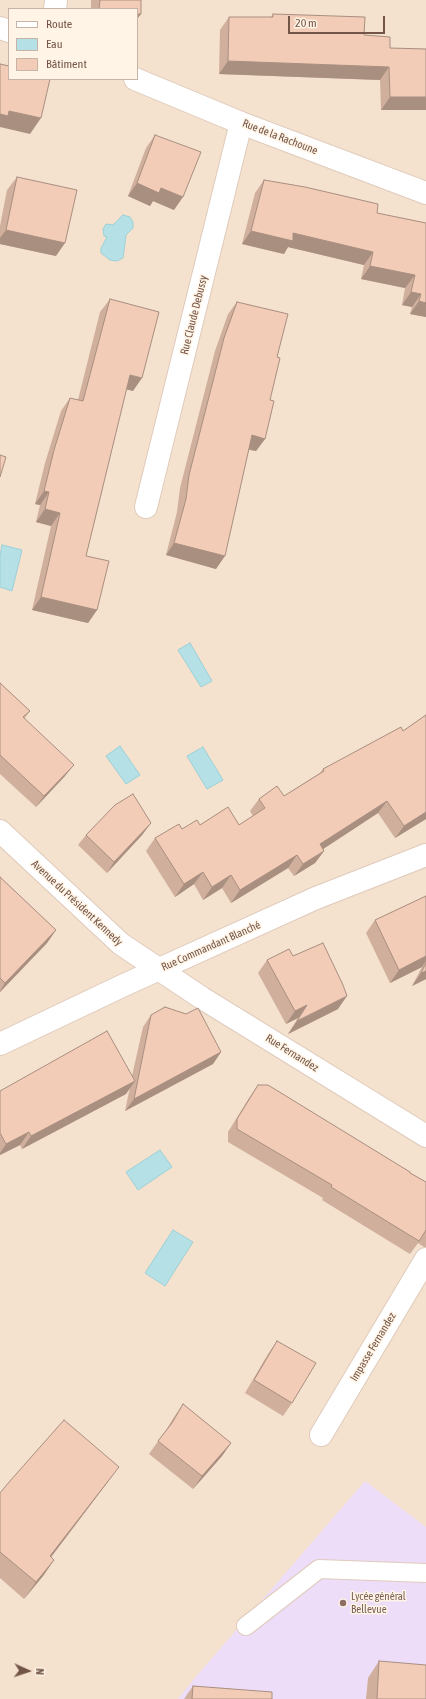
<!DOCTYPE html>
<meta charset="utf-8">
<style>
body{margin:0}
#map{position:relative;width:426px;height:1699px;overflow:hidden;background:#fcf0e0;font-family:"Asap Condensed",sans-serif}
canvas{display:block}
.legend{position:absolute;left:8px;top:8px;width:130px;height:72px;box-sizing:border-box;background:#fff4e6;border:1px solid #c7b4a6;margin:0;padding:5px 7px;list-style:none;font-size:12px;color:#735547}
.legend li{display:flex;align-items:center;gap:8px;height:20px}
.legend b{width:20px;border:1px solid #c7b4a6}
.north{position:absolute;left:8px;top:1651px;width:40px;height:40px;-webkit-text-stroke:3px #fff4e6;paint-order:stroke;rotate:93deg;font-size:11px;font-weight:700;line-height:16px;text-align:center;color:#735547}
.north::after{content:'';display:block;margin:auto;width:14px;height:18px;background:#735547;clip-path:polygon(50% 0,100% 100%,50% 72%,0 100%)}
.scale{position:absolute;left:288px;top:16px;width:97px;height:18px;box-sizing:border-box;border:2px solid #735547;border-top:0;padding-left:5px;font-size:12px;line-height:14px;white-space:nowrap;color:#735547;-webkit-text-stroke:3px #fff4e6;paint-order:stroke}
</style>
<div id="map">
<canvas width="426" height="1699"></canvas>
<ul class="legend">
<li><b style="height:5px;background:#fff"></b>Route</li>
<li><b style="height:11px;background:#b5e1e6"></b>Eau</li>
<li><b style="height:11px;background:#f2ccb7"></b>Bâtiment</li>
</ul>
<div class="north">N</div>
<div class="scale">20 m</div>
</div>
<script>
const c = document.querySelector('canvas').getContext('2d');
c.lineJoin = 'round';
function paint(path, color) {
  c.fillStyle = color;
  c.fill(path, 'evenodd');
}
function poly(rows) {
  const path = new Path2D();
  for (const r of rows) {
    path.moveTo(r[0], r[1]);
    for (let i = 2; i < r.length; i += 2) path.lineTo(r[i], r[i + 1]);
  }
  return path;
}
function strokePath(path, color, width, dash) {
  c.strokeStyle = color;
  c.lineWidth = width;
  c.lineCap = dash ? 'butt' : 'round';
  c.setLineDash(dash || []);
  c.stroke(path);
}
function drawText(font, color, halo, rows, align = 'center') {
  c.font = font + ' "Asap Condensed",sans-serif';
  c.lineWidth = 3;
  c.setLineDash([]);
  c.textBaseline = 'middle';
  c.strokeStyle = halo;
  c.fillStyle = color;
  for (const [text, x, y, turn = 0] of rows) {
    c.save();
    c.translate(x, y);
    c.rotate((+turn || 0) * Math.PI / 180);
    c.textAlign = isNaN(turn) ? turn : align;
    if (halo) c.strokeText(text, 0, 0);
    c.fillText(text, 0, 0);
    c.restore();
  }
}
paint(poly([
 [0,0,426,0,426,1699,0,1699],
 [9,9,137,9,137,79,9,79]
]), '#f4e1ce');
paint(poly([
 [365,1481,426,1527,426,1699,178,1699,194,1679]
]), '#edddf8');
const water = poly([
 [123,215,130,217,133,222,133,228,126,235,123,258,117,261,110,260,101,253,101,248,107,237,104,236,103,229,106,224,113,225,123,215],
 [2,545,22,550,12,591,0,587,0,555,2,545],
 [190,643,212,681,201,687,178,650,190,643],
 [120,746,140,775,126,784,106,756,120,746],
 [203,747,223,780,207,789,187,756,203,747],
 [160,1150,172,1167,138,1190,126,1172,160,1150],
 [173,1230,193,1242,165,1286,145,1273,173,1230]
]);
paint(water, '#b5e1e6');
strokePath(water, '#9bd1d7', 1);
const lane = poly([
 [246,1626,319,1569,426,1573]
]);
const street = poly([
 [55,9,56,0],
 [0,28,9,31],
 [135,79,241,123,426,193],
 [146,507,241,123],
 [0,831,121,944,202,998,426,1136],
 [0,1044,122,986,316,898,426,855],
 [321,1435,426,1259]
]);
strokePath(lane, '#e0cbbc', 20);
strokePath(street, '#e0cbbc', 24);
strokePath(lane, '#fff', 18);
strokePath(street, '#fff', 22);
paint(poly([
 [91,0,141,0,141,14,137,19,137,9,91,9],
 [273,14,364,35,390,48,426,49,426,110,381,110,380,80,219,74,220,30,229,17,271,17],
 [155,135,174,210,153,201,150,206,128,196,146,148],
 [17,177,56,256,0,244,0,226,7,190],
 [264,180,377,213,426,223,426,317,410,314,412,307,402,305,405,288,361,279,364,265,288,247,284,254,242,244,255,193],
 [110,299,133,391,126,389,86,556,97,610,88,623,32,610,51,526,36,522,40,505,35,504,45,463,61,411,70,398,78,400,100,312],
 [237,302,277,357,270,400,265,439,256,451,249,450,216,569,166,555,177,512,180,488,215,351,228,314],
 [0,683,30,711,24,719,65,776,36,807,0,774],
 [426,715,426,819,395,838,378,813,323,849,324,851,315,863,294,876,288,868,231,903,222,888,203,900,194,884,175,897,146,851,155,838,182,829,200,825,239,825,253,816,250,811,259,799,284,796,320,773,323,769,403,731],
 [143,834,107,873,78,845,86,835],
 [0,877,56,930,47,943,0,992],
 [426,896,426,979,412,986,422,967,390,983,366,933,375,920],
 [293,956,338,1009,288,1034,298,1018,286,1024,258,973,267,960],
 [151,1015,221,1052,213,1064,125,1111,130,1087,126,1094,22,1149,20,1145,0,1155,0,1091,132,1076,143,1027],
 [258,1085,426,1182,426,1247,424,1247,418,1243,410,1254,322,1200,323,1198,228,1142,228,1132,249,1098],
 [277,1341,292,1403,283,1416,245,1393,268,1354],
 [183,1404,231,1443,222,1456,193,1489,149,1454,166,1430,174,1417],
 [107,1483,51,1557,54,1560,43,1576,24,1599,0,1578,0,1493],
 [379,1661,426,1699,366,1699,368,1678],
 [193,1686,272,1699,184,1699]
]), '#d0af9d');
paint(poly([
 [137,14,141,14,137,19],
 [228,61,389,67,380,80,219,74],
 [390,97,426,97,426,110,381,110],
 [9,111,41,118,30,134,0,127,0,114],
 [137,183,161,188,183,197,174,210,153,201,150,206,128,196],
 [6,230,65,243,56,256,0,244,0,238],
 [251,231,293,233,373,252,364,265,288,247,284,254,242,244],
 [370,266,415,275,405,288,361,279],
 [411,292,421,294,412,307,402,305],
 [419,301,426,303,426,317,410,314],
 [130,375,142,378,133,391,121,388],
 [252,435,265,439,256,451,243,448],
 [44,491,49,492,40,505,35,504],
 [45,509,60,513,51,526,36,522],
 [174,543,225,556,216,569,166,555],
 [41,597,97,610,88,623,32,610],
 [74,765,65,776,36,807,44,796],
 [387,801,378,813,311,857,320,844],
 [426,812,426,819,395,838,404,826],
 [151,823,143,834,107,873,114,862],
 [324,851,315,863,294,876,303,864],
 [297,855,288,868,231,903,240,890],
 [203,872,194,884,175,897,184,884],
 [231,875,222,888,203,900,212,887],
 [56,930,47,943,0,992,0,991,5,983],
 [426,956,426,961,422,967,390,983,399,970],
 [426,971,426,979,412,986,421,973],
 [347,996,338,1009,288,1034,297,1021],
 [307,1005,298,1018,286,1024,295,1011],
 [221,1052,213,1064,125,1111,134,1099],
 [135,1081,126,1094,22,1149,31,1136],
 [29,1132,20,1145,0,1155,0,1153,6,1144],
 [231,1443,222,1456,193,1489,202,1476],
 [119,1467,107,1483,39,1573,50,1556],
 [54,1560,43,1576,24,1599,36,1582]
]), '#a98f80');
const building = poly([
 [100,0,141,0,141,14,137,14,137,9,99,9,100,0],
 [273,14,365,17,364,35,390,37,390,48,426,49,426,97,390,97,389,67,228,61,229,17,273,17,273,14],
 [0,64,9,66,9,79,50,79,41,118,9,111,8,116,0,114,0,64],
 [155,135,201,152,183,197,161,188,159,193,137,183,155,135],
 [17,177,77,190,65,243,6,230,17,177],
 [264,180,305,187,378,204,377,213,426,223,426,303,419,301,421,294,411,292,415,275,370,266,373,252,293,233,293,241,251,231,264,180],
 [110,299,159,312,142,378,130,375,86,556,109,561,97,610,41,597,60,513,45,509,49,492,44,491,54,450,70,398,83,401,110,299],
 [237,302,288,314,277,357,280,358,270,400,274,401,265,439,252,435,225,556,174,543,186,499,189,475,224,338,237,302],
 [0,455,6,457,0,477,0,455],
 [0,683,30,711,23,717,74,765,44,796,0,755,0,683],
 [426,715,426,812,404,826,387,801,320,844,324,851,303,864,297,855,240,890,231,875,212,887,203,872,184,884,155,838,179,824,182,829,197,820,200,825,228,807,239,825,265,808,259,799,277,786,284,796,324,771,323,769,401,727,403,731,426,715],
 [133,794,151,823,114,862,86,835,115,805,133,794],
 [0,877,56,930,5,983,0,978,0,877],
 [426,896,426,956,399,970,375,920,426,896],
 [323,943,343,985,347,996,297,1021,307,1005,295,1011,267,960,289,949,293,956,323,943],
 [426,963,426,971,421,973,426,963],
 [165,1007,186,1014,198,1008,221,1052,134,1099,151,1015,165,1007],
 [107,1031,135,1081,31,1136,29,1132,6,1144,0,1133,0,1091,107,1031],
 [258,1085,268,1085,410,1172,410,1173,426,1182,426,1230,419,1241,331,1187,332,1185,237,1129,237,1119,258,1085],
 [277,1341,316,1363,292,1403,254,1380,277,1341],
 [183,1404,231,1443,202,1476,158,1441,172,1423,183,1404],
 [64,1420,119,1467,50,1556,54,1560,36,1582,0,1552,0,1493,10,1481,64,1420],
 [379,1661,426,1665,426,1699,377,1699,379,1661],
 [193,1686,272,1692,272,1699,192,1699,193,1686]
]);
paint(building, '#f2ccb7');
strokePath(building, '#a98f80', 1);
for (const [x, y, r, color] of [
 [343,1603,4,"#8d6e63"]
]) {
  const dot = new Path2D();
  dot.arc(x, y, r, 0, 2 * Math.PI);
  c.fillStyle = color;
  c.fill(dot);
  strokePath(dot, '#fff4e6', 1.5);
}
drawText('11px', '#735547', '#fff4e6', [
 ["Rue de la Rachoune",280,137,21],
 ["Rue Claude Debussy",194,315,-76],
 ["Avenue du Président Kennedy",77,903,43],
 ["Rue Commandant Blanché",211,946,-24],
 ["Rue Fernandez",292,1053,32],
 ["Impasse Fernandez",373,1347,-59]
]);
drawText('11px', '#785e54', '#fff4e6', [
 ["Lycée général",351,1597],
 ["Bellevue",351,1610]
], 'left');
</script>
